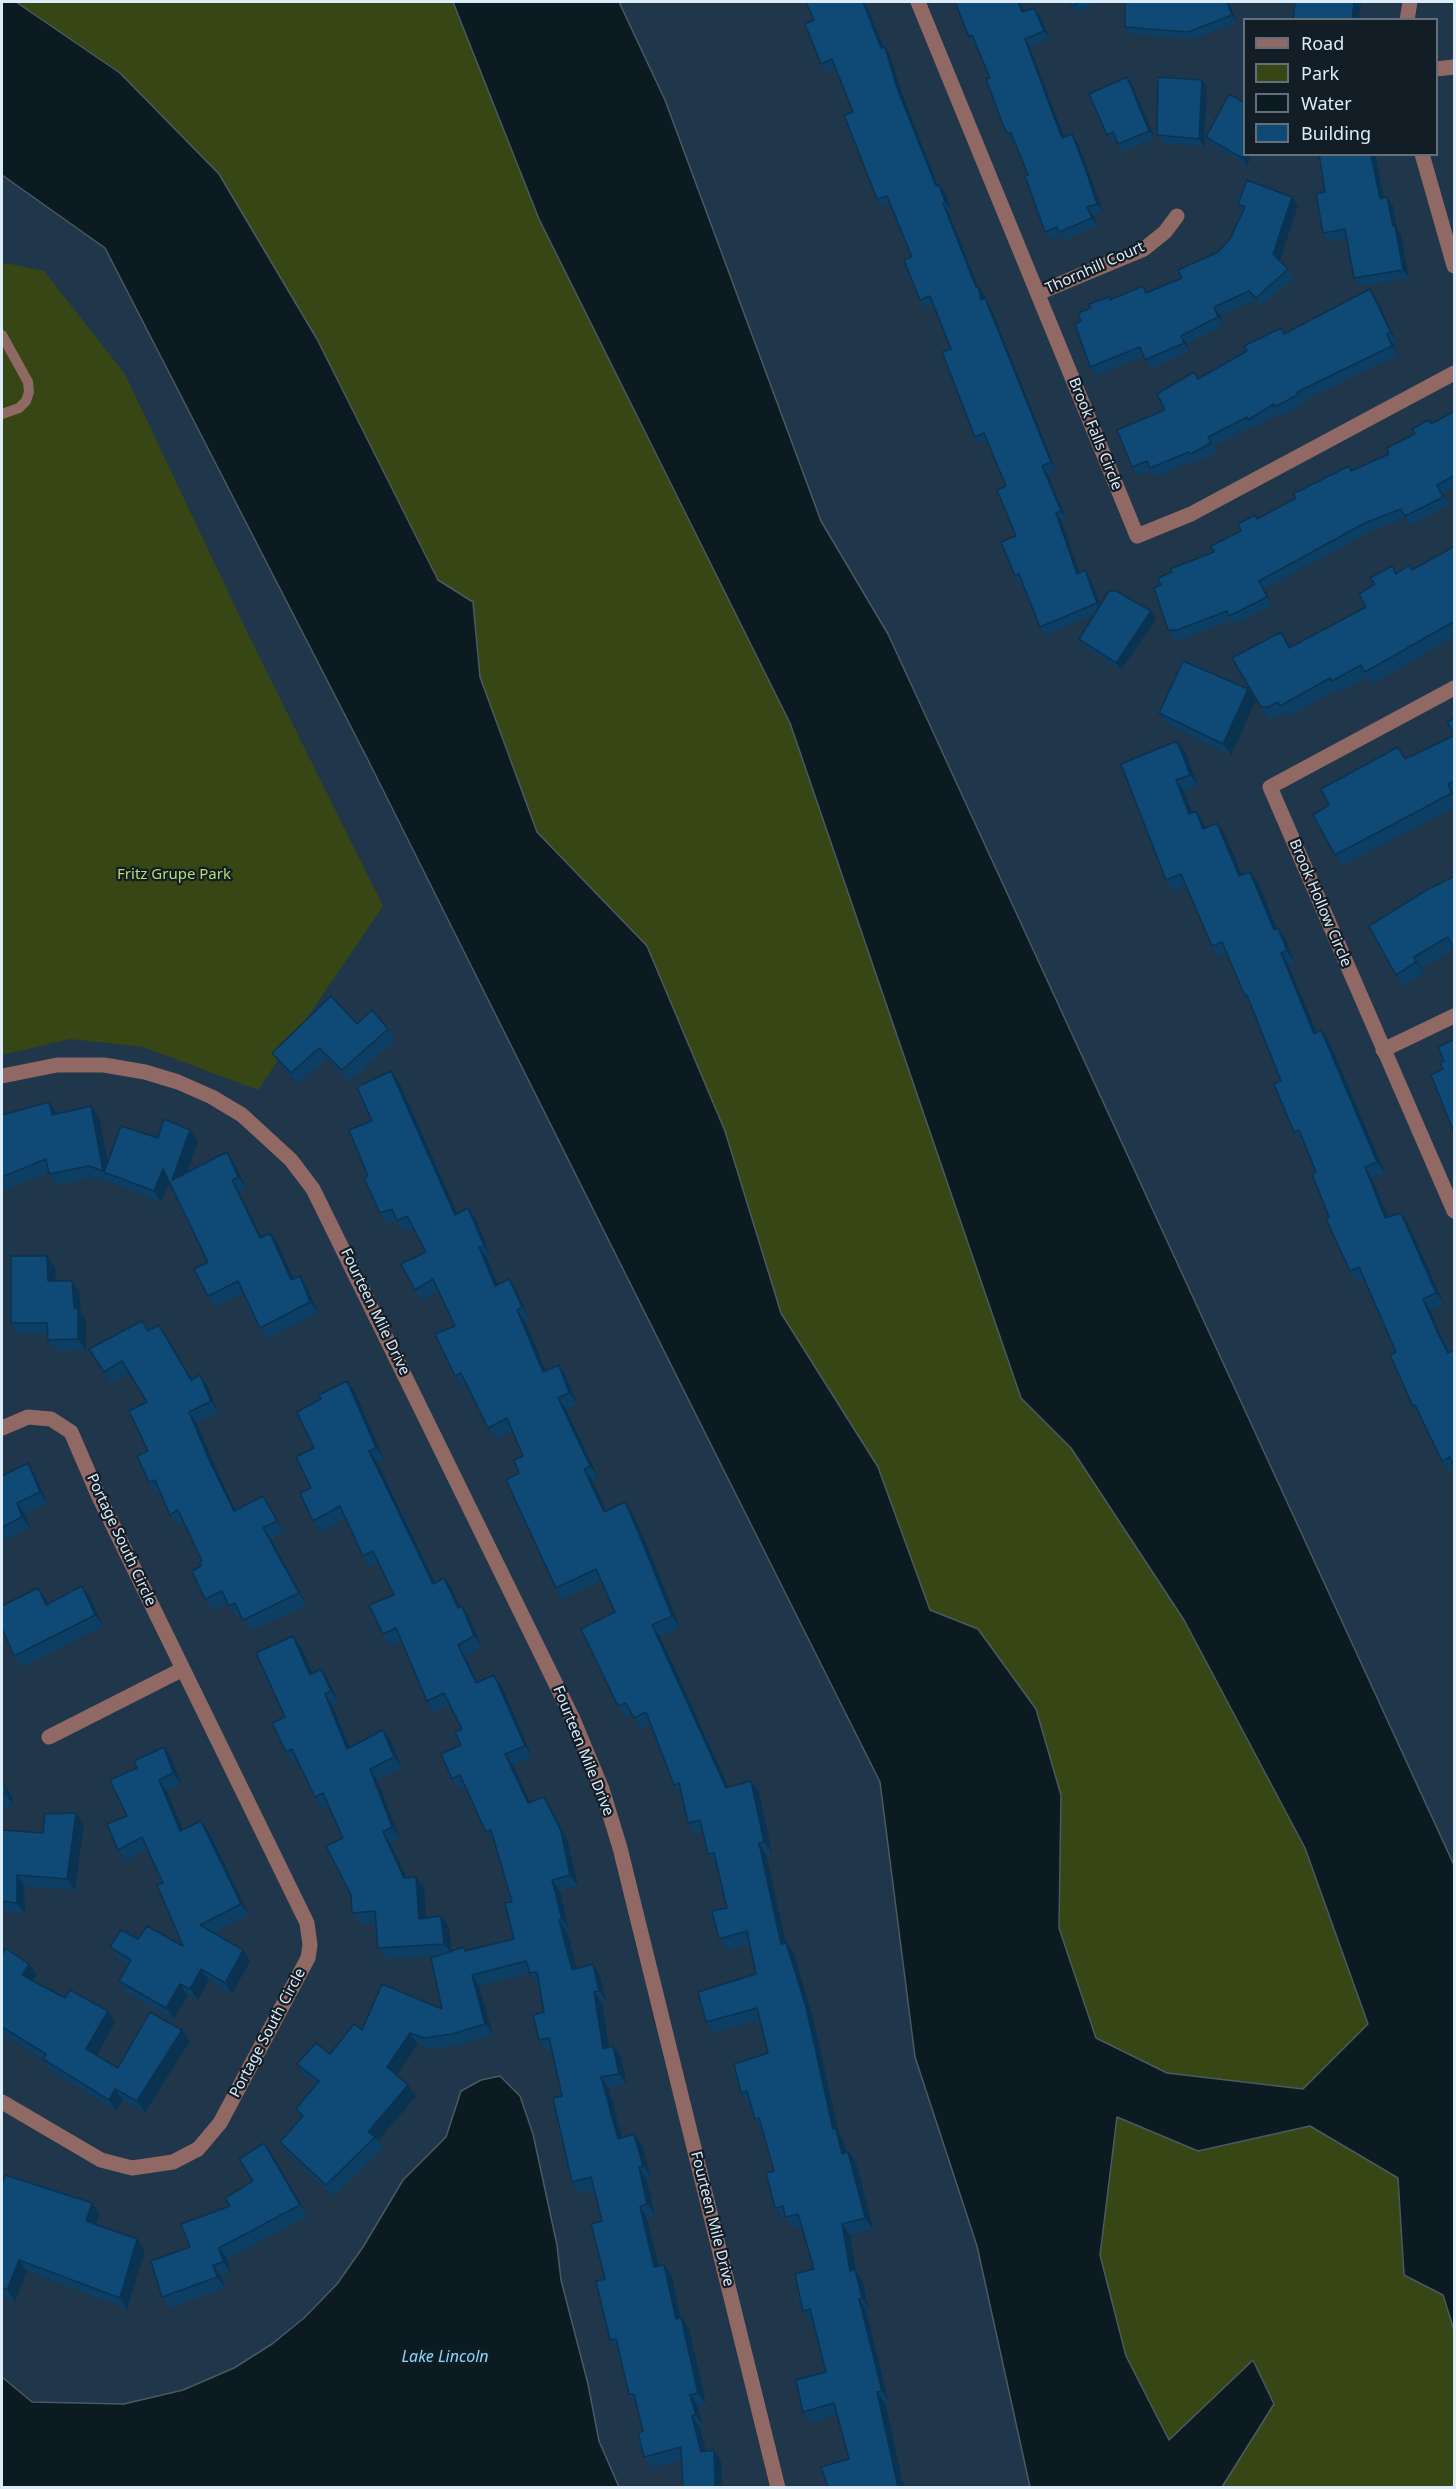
<!DOCTYPE html>
<style>
body{margin:0}
#map{position:relative;width:1456px;height:2489px;overflow:hidden;background:#1f364b;font-family:"Noto Sans",sans-serif}
canvas{display:block}
.frame{position:absolute;inset:0;border:3px solid #ddecf9;pointer-events:none}
.legend{position:absolute;left:1243px;top:18px;width:195px;height:138px;box-sizing:border-box;background:#121d26;border:2px solid #63707a;margin:0;padding:8px 10px;list-style:none;font-size:18px;color:#ddecf9}
.legend li{display:flex;align-items:center;gap:12px;height:30px}
.legend b{width:30px;border:2px solid #63707a}
</style>
<div id="map">
<canvas width="1456" height="2489"></canvas>
<div class="frame"></div>
<ul class="legend">
<li><b style="height:8px;background:#906864"></b>Road</li>
<li><b style="height:16px;background:#364614"></b>Park</li>
<li><b style="height:16px;background:#0c1b21"></b>Water</li>
<li><b style="height:16px;background:#0f4975"></b>Building</li>
</ul>
</div>
<script>
const c = document.querySelector('canvas').getContext('2d');
c.lineJoin = 'round';
function paint(path, color) {
  c.fillStyle = color;
  c.fill(path, 'evenodd');
}
function poly(rows) {
  const path = new Path2D();
  for (const r of rows) {
    path.moveTo(r[0], r[1]);
    for (let i = 2; i < r.length; i += 2) path.lineTo(r[i], r[i + 1]);
  }
  return path;
}
function strokePath(path, color, width, dash) {
  c.strokeStyle = color;
  c.lineWidth = width;
  c.lineCap = dash ? 'butt' : 'round';
  c.setLineDash(dash || []);
  c.stroke(path);
}
function drawText(font, color, halo, rows, align = 'center') {
  c.font = font + ' "Noto Sans",sans-serif';
  c.lineWidth = 4.5;
  c.setLineDash([]);
  c.textBaseline = 'middle';
  c.strokeStyle = halo;
  c.fillStyle = color;
  for (const [text, x, y, turn = 0] of rows) {
    c.save();
    c.translate(x, y);
    c.rotate((+turn || 0) * Math.PI / 180);
    c.textAlign = isNaN(turn) ? turn : align;
    if (halo) c.strokeText(text, 0, 0);
    c.fillText(text, 0, 0);
    c.restore();
  }
}
paint(poly([
 [2,2,512,2,1392,1965,1454,2235,1454,2487,1135,2487,1062,2078],
 [6,263,44,271,125,374,251,640,383,906,258,1090,143,1047,70,1039,2,1055,2,266]
]), '#364614');
const water = poly([
 [2,2,16,2,120,73,219,174,317,339,438,580,473,602,480,677,537,832,647,946,725,1131,781,1313,878,1467,930,1610,978,1629,1036,1709,1061,1795,1059,1928,1096,2038,1167,2073,1303,2089,1368,2024,1305,1848,1184,1620,1071,1448,1021,1398,790,723,539,219,453,2,619,2,665,100,821,521,888,634,1454,1865,1454,2330,1443,2295,1404,2275,1398,2178,1310,2126,1198,2151,1117,2117,1100,2255,1126,2356,1169,2440,1253,2360,1274,2404,1222,2487,1030,2487,977,2246,915,2057,880,1782,367,758,105,248,2,175,2,2],
 [500,2076,520,2096,533,2134,557,2245,561,2280,588,2384,599,2441,619,2487,2,2487,2,2377,32,2402,124,2404,183,2390,234,2368,272,2344,304,2318,337,2284,363,2247,403,2180,446,2137,461,2091,481,2080,500,2076]
]);
paint(water, '#0c1b21');
strokePath(water, '#4b5a62', 1.5);
strokePath(poly([
 [2,335,28,382,29,392,26,401,19,408,2,414]
]), '#906864', 10);
strokePath(poly([
 [918,2,1137,536,1191,514,1454,373],
 [1407,20,1410,2],
 [1436,69,1454,67],
 [1422,154,1454,266],
 [1038,293,1144,249,1165,232,1177,216],
 [1454,688,1270,787,1454,1211],
 [1383,1050,1454,1016],
 [2,1428,28,1417,51,1419,71,1432,99,1497,307,1923,310,1945,308,1958,220,2123,198,2149,173,2162,132,2168,101,2160,2,2102],
 [49,1737,183,1669]
]), '#906864', 15);
strokePath(poly([
 [2,1076,57,1065,104,1065,145,1072,178,1082,212,1097,242,1115,291,1160,313,1189,573,1719,602,1789,620,1848,778,2488]
]), '#906864', 15);
paint(poly([
 [1069,2,1097,2,1077,13],
 [1229,2,1237,23,1194,39,1130,34,1125,27],
 [1022,5,1025,12,1040,16,1050,39,1030,47,1064,137,1072,134,1078,143,1092,181,1103,212,1093,215,1097,226,1065,240,1061,235,1051,240,1045,232,1028,175,1015,142,1013,143,1008,134,990,78,976,44,974,45,969,37],
 [868,9,884,47,885,47,890,55,903,96,938,185,945,192,951,210,948,211,978,286,990,306,1056,470,1048,474,1066,518,1061,520,1079,573,1085,570,1090,578,1100,605,1156,619,1121,670,1084,646,1079,639,1095,614,1046,635,1040,627,1023,583,1020,584,1015,576,1016,536,1006,486,987,441,980,444,975,437,951,349,933,305,925,308,920,300,912,257,890,204,883,207,877,199,853,112,836,68,827,72,821,64,814,20],
 [1132,84,1155,138,1123,152,1116,140,1112,142,1107,135],
 [1207,87,1204,147,1162,143,1157,135],
 [1229,94,1247,165,1211,144,1206,137],
 [1375,154,1384,198,1387,197,1393,206,1397,228,1401,234,1409,278,1360,286,1354,278,1347,238,1329,241,1323,233,1325,192],
 [1292,197,1298,205,1279,261,1288,269,1294,278,1261,306,1255,300,1220,315,1224,325,1187,344,1190,351,1151,369,1144,356,1096,375,1090,367,1081,321,1111,300,1143,286,1147,292,1182,278,1218,252,1230,239,1243,211,1238,204],
 [1370,289,1376,298,1397,342,1393,343,1398,355,1303,401,1305,403,1281,416,1279,413,1254,428,1252,426,1214,446,1217,452,1197,463,1195,460,1156,477,1152,471,1139,476,1132,467,1165,410,1199,378,1247,351,1281,328,1285,333],
 [1455,411,1455,487,1442,494,1449,505,1411,525,1406,517,1371,531,1264,589,1273,605,1235,624,1232,620,1183,639,1174,639,1168,630,1161,585,1214,552,1241,531,1255,515,1258,519,1352,470,1389,454,1415,434],
 [1455,546,1455,636,1373,684,1368,677,1340,692,1338,689,1288,717,1285,713,1276,718,1269,718,1261,707,1288,643,1291,648,1366,607,1412,570],
 [1248,689,1256,700,1231,755,1167,724,1159,713],
 [1455,735,1455,807,1342,866,1335,855,1406,758],
 [1185,751,1198,785,1184,791,1192,813,1196,811,1203,822,1206,828,1225,834,1242,875,1250,872,1258,882,1277,929,1286,939,1294,962,1288,964,1317,1033,1321,1030,1329,1041,1385,1173,1372,1178,1388,1217,1401,1213,1408,1223,1444,1304,1430,1310,1449,1352,1455,1350,1455,1469,1449,1471,1442,1461,1421,1417,1413,1406,1396,1352,1364,1279,1357,1282,1350,1271,1329,1217,1316,1172,1304,1142,1301,1143,1294,1132,1281,1081,1251,1006,1245,996,1227,954,1219,957,1212,946,1186,885,1173,891,1166,880,1121,764],
 [1455,876,1455,950,1454,949,1422,968,1424,973,1403,986,1396,975],
 [357,1024,388,1029,395,1040,350,1081,327,1059,298,1084,280,1064,272,1053],
 [399,1082,458,1214,468,1208,476,1219,491,1257,487,1258,498,1284,509,1279,516,1290,529,1318,525,1321,546,1371,566,1376,577,1404,566,1409,598,1477,592,1480,606,1511,625,1502,632,1513,644,1538,680,1627,660,1636,729,1787,751,1781,759,1792,772,1853,766,1854,786,1943,794,1953,813,2018,839,2134,843,2140,847,2152,856,2163,873,2229,850,2235,856,2271,862,2280,869,2309,866,2310,889,2402,885,2403,904,2487,828,2487,849,2459,837,2415,811,2423,803,2412,826,2372,813,2321,810,2322,803,2311,814,2269,802,2226,793,2228,785,2218,783,2219,775,2208,774,2171,762,2130,755,2119,750,2103,749,2104,741,2093,768,2053,760,2020,714,2033,706,2022,756,1974,750,1944,727,1950,719,1939,727,1908,717,1864,716,1865,708,1854,703,1832,695,1834,688,1823,682,1796,674,1785,651,1724,641,1729,632,1714,626,1717,618,1706,615,1612,601,1581,563,1599,556,1588,519,1473,523,1456,512,1431,496,1439,488,1428,467,1385,462,1387,455,1376,455,1326,439,1291,423,1300,415,1290,426,1252,413,1228,404,1232,397,1221,388,1224,380,1213,368,1176,372,1121],
 [57,1114,99,1117,107,1162,158,1138,190,1130,198,1141,187,1173,227,1152,234,1163,246,1188,239,1191,261,1237,270,1233,278,1244,294,1279,300,1276,307,1287,318,1313,267,1339,260,1328,243,1293,215,1307,208,1296,208,1262,169,1182,161,1202,97,1177,57,1185,49,1174,49,1172,2,1191,2,1115],
 [47,1256,55,1267,55,1281,72,1281,79,1292,81,1314,86,1320,86,1350,56,1351,48,1340,48,1334,19,1334,11,1323],
 [159,1325,166,1336,192,1380,208,1387,218,1412,197,1423,218,1473,236,1510,263,1496,270,1507,285,1532,271,1539,307,1605,251,1631,241,1615,237,1617,228,1603,213,1610,205,1599,201,1566,202,1561,184,1522,178,1526,170,1515,160,1492,157,1493,149,1482,148,1451,147,1402,129,1372,111,1383,104,1372,149,1331],
 [347,1381,355,1392,384,1459,377,1462,435,1583,452,1589,460,1607,462,1606,469,1617,482,1647,465,1656,478,1682,494,1675,502,1686,532,1757,513,1765,530,1803,551,1808,568,1842,578,1886,560,1891,569,1930,567,1931,577,1968,600,1975,606,2002,602,2003,609,2047,621,2057,627,2085,609,2088,622,2137,642,2145,651,2177,646,2178,655,2215,647,2218,659,2266,672,2276,681,2317,689,2328,706,2404,698,2406,703,2426,700,2427,706,2451,721,2461,722,2487,683,2487,682,2460,652,2468,644,2457,643,2431,636,2404,629,2394,619,2351,610,2340,605,2279,602,2221,594,2190,580,2193,572,2182,562,2096,552,2050,547,2051,539,2040,544,2012,539,1984,537,1984,530,1973,479,1986,493,2035,459,2045,431,2049,418,2044,397,2075,408,2085,416,2096,378,2141,383,2148,333,2196,288,2153,280,2142,302,2118,296,2109,317,2084,305,2075,297,2064,330,2054,362,2030,442,2009,438,1956,386,1959,378,1948,376,1923,360,1924,352,1913,351,1895,343,1838,328,1805,322,1808,315,1797,298,1761,293,1763,286,1752,285,1717,293,1636,301,1647,312,1673,321,1669,328,1680,339,1702,332,1705,350,1747,391,1741,402,1768,377,1780,400,1838,390,1843,407,1878,416,1877,424,1888,426,1918,441,1916,449,1927,452,1952,464,1947,467,1951,514,1939,512,1902,495,1843,494,1843,486,1832,466,1787,460,1790,452,1779,461,1745,462,1729,450,1705,435,1712,427,1701,401,1640,391,1646,383,1634,394,1595,378,1563,371,1567,363,1556,346,1518,320,1532,313,1521,311,1488,314,1448,321,1399],
 [28,1463,35,1474,47,1503,25,1514,30,1528,2,1541,2,1476],
 [82,1586,90,1597,103,1626,22,1667,14,1656,38,1588,46,1599,48,1604],
 [172,1758,181,1784,167,1791,183,1830,209,1832,249,1915,214,1933,250,1961,232,1994,209,1980,198,2000,188,1995,174,2019,126,1992,119,1981,128,1965,118,1958,110,1947,138,1939,183,1946,163,1883,148,1849,126,1861,118,1850,127,1816,137,1768],
 [2,1782,12,1797,12,1804,2,1813],
 [76,1813,84,1824,75,1890,24,1886,25,1914,2,1911,2,1830,43,1833],
 [2,1952,29,1964,37,1975,33,1981,65,1998,115,2022,97,2056,118,2068,182,2030,190,2041,145,2112,123,2100,116,2111,50,2070,43,2059,5,2036,2,2031],
 [272,2154,308,2216,227,2259,231,2273,221,2276,225,2288,170,2308,162,2297,190,2247,230,2206,253,2181],
 [2,2185,92,2203,99,2214,96,2225,145,2250,127,2309,27,2271,15,2301,2,2297]
]), '#0d3f65');
paint(poly([
 [863,2,868,9,887,56,881,48],
 [1018,2,1019,2,1022,5,1028,21,1022,12],
 [1227,2,1229,2,1237,23,1232,15],
 [1354,2,1361,2,1359,20,1352,20],
 [1034,8,1040,16,1050,39,1044,31],
 [1025,39,1030,47,1068,147,1062,138],
 [885,47,890,55,903,96,941,194,936,186,897,88],
 [1127,77,1132,84,1155,138,1149,131],
 [1202,80,1207,87,1204,147,1199,139],
 [1072,134,1078,143,1092,181,1103,212,1097,204],
 [1245,153,1245,154,1253,154,1247,165,1242,158],
 [1371,154,1375,154,1386,208,1380,199],
 [939,185,945,192,951,210,945,202],
 [1292,197,1298,205,1279,263,1273,254],
 [1387,197,1393,206,1397,228,1401,234,1409,278,1403,270],
 [943,203,948,211,978,286,984,294,987,307,981,300],
 [1087,207,1093,215,1097,226,1092,218],
 [1370,289,1376,298,1397,342,1391,333],
 [985,298,990,306,1056,470,1051,462],
 [1214,307,1220,315,1224,325,1218,317],
 [1387,334,1393,343,1398,355,1392,346],
 [1181,336,1187,344,1190,351,1184,343],
 [1042,466,1048,474,1066,518,1061,511],
 [1056,513,1061,520,1082,581,1077,574],
 [1085,570,1090,578,1103,611,1097,603],
 [1259,581,1264,589,1273,605,1267,597],
 [1151,611,1156,619,1121,670,1116,663],
 [1281,632,1288,643,1297,659,1289,648],
 [1248,689,1256,700,1231,755,1223,744],
 [1177,741,1185,751,1198,785,1190,775],
 [1176,780,1184,791,1197,824,1189,814],
 [1196,811,1203,822,1210,840,1203,829],
 [1217,823,1225,834,1247,887,1239,876],
 [1250,872,1258,882,1282,941,1274,930],
 [1278,928,1286,939,1294,962,1287,951],
 [1281,953,1288,964,1322,1045,1314,1034],
 [1414,957,1422,968,1424,973,1416,962],
 [1321,1030,1329,1041,1385,1173,1377,1162],
 [391,1071,399,1082,463,1226,455,1215],
 [49,1102,57,1113,60,1126,52,1115],
 [91,1106,99,1117,110,1174,104,1172,111,1182,103,1171],
 [190,1130,198,1141,180,1191,172,1180],
 [227,1152,234,1163,246,1188,238,1177],
 [1365,1167,1372,1178,1393,1229,1385,1218],
 [163,1169,170,1180,161,1202,154,1191],
 [232,1180,239,1191,267,1249,260,1238],
 [468,1208,476,1219,491,1257,484,1246],
 [1401,1213,1408,1223,1444,1304,1436,1293],
 [270,1233,278,1244,299,1291,291,1280],
 [479,1247,487,1258,503,1297,495,1286],
 [47,1256,55,1267,56,1293,48,1281],
 [300,1276,307,1287,318,1313,310,1302],
 [509,1279,516,1290,529,1318,522,1307],
 [72,1281,79,1292,81,1314,86,1320,86,1350,78,1339],
 [1423,1299,1430,1310,1445,1345,1455,1363,1448,1353,1438,1334],
 [517,1310,525,1321,551,1383,543,1372],
 [159,1325,166,1336,199,1391,191,1380],
 [559,1365,566,1376,577,1404,569,1393],
 [200,1375,208,1387,218,1412,211,1401],
 [347,1381,355,1392,384,1459,376,1448],
 [558,1398,566,1409,598,1477,590,1466],
 [189,1412,197,1423,218,1473,241,1522,234,1511,210,1462],
 [369,1451,377,1462,441,1595,433,1584],
 [28,1463,35,1474,47,1503,40,1492],
 [584,1469,592,1480,612,1523,604,1512],
 [263,1496,270,1507,285,1532,277,1521],
 [625,1502,632,1513,644,1538,680,1627,672,1616],
 [17,1503,25,1514,30,1528,22,1517],
 [263,1528,271,1539,307,1605,299,1593],
 [444,1578,452,1589,466,1619,458,1608],
 [82,1586,90,1597,103,1626,95,1615],
 [38,1588,46,1599,53,1616,46,1605],
 [462,1606,469,1617,482,1647,474,1636],
 [652,1625,660,1636,734,1799,726,1788],
 [293,1636,301,1647,318,1686,310,1675],
 [458,1645,465,1656,483,1694,476,1683],
 [321,1669,328,1680,339,1702,331,1691],
 [494,1675,502,1686,532,1757,525,1746],
 [325,1694,332,1705,355,1760,347,1749],
 [383,1730,391,1741,402,1768,394,1757],
 [164,1747,172,1758,181,1784,173,1773],
 [505,1754,513,1765,536,1815,528,1803],
 [370,1769,377,1780,400,1838,392,1827],
 [159,1780,167,1791,188,1842,180,1831],
 [751,1781,759,1792,772,1853,764,1842],
 [5,1786,12,1797,12,1804,5,1793],
 [544,1797,551,1808,568,1842,578,1886,570,1875],
 [76,1813,84,1824,75,1890,67,1879],
 [201,1821,209,1832,249,1915,241,1904],
 [383,1832,390,1843,412,1889,404,1878],
 [759,1843,766,1854,786,1943,794,1953,813,2018,839,2134,843,2140,850,2164,842,2154,833,2129,781,1944],
 [17,1875,24,1886,25,1914,17,1903],
 [416,1877,424,1888,427,1930,419,1919],
 [552,1880,560,1891,569,1930,562,1919],
 [441,1916,449,1927,452,1955,444,1944],
 [559,1920,567,1931,580,1981,572,1970],
 [243,1950,250,1961,232,1994,225,1983],
 [29,1964,37,1975,30,1986,22,1975],
 [593,1964,600,1975,606,2002,599,1991],
 [201,1969,209,1980,198,2000,190,1989],
 [472,1975,479,1986,493,2035,485,2024],
 [180,1984,188,1995,174,2019,166,2008],
 [594,1992,602,2003,611,2060,603,2049],
 [108,2011,115,2022,94,2061,86,2049],
 [182,2030,190,2041,145,2112,137,2101],
 [410,2033,418,2044,395,2078,387,2067],
 [613,2046,621,2057,627,2085,619,2074],
 [601,2077,609,2088,625,2150,618,2139],
 [408,2085,416,2096,378,2141,368,2132],
 [115,2089,123,2100,116,2111,109,2100],
 [634,2134,642,2145,651,2177,643,2166],
 [264,2143,272,2154,308,2216,300,2205],
 [848,2152,856,2163,873,2229,865,2218],
 [639,2167,646,2178,655,2215,647,2204],
 [92,2203,99,2214,94,2232,86,2221],
 [640,2207,647,2218,662,2278,654,2267],
 [842,2224,850,2235,856,2271,862,2280,869,2309,862,2298,850,2271],
 [137,2239,145,2250,127,2309,120,2298],
 [219,2248,227,2259,231,2273,223,2262],
 [19,2260,27,2271,15,2301,7,2290],
 [213,2265,221,2276,225,2288,217,2277],
 [664,2265,672,2276,683,2330,676,2319],
 [859,2299,866,2310,889,2402,882,2391],
 [681,2317,689,2328,706,2404,698,2393],
 [877,2392,885,2403,904,2487,898,2487],
 [690,2395,698,2406,703,2426,696,2415],
 [692,2416,700,2427,709,2463,701,2452],
 [714,2450,721,2461,722,2487,715,2487]
]), '#0a3352');
const building = poly([
 [806,2,863,2,881,48,885,47,897,88,936,186,939,185,945,202,943,203,976,287,978,286,981,300,985,298,1051,462,1042,466,1061,511,1056,513,1077,574,1085,570,1097,603,1040,627,1019,574,1015,576,1001,542,1016,536,997,490,1006,486,984,433,975,437,942,352,951,349,930,296,920,300,904,260,912,257,887,196,877,199,844,115,853,112,832,59,821,64,805,24,814,20,806,2],
 [955,2,1018,2,1022,12,1034,8,1044,31,1025,39,1062,138,1072,134,1087,173,1097,204,1087,207,1092,218,1059,232,1057,227,1045,232,1025,176,1028,175,1011,133,1008,134,1003,125,986,79,990,78,972,35,969,37,955,2],
 [1069,2,1079,2,1072,6,1069,2],
 [1125,2,1227,2,1232,15,1188,32,1125,27,1125,2],
 [1295,2,1354,2,1352,20,1293,20,1295,2],
 [1127,77,1149,131,1118,144,1113,132,1107,135,1089,94,1127,77],
 [1158,77,1202,80,1199,139,1157,135,1158,77],
 [1229,94,1245,103,1245,153,1242,158,1206,137,1229,94],
 [1319,154,1371,154,1380,199,1387,197,1393,226,1395,226,1403,270,1354,278,1345,229,1323,233,1316,194,1325,192,1319,154],
 [1247,180,1292,197,1273,254,1288,269,1256,298,1249,291,1214,307,1218,317,1181,336,1184,343,1145,360,1140,347,1090,367,1075,324,1081,321,1078,313,1091,308,1089,304,1109,297,1110,300,1143,286,1146,293,1182,278,1178,270,1218,252,1230,239,1245,207,1238,204,1247,180],
 [1370,289,1391,333,1387,334,1392,346,1297,392,1299,394,1275,407,1274,404,1248,420,1247,417,1208,437,1211,443,1191,454,1189,452,1150,468,1147,461,1132,467,1117,430,1165,410,1157,394,1194,372,1198,379,1247,351,1244,346,1281,328,1284,334,1370,289],
 [1455,411,1455,475,1437,485,1443,497,1405,516,1401,509,1365,523,1259,581,1267,597,1229,616,1227,611,1177,630,1168,630,1154,588,1161,585,1158,578,1172,572,1170,569,1214,552,1211,546,1241,531,1238,524,1255,515,1257,519,1296,498,1293,494,1349,466,1351,471,1389,454,1387,448,1415,434,1412,429,1429,420,1431,424,1455,411],
 [1455,546,1455,621,1365,672,1361,665,1332,681,1330,678,1280,706,1278,702,1268,707,1261,707,1232,658,1281,632,1289,648,1366,607,1359,594,1375,584,1370,578,1392,566,1396,574,1409,565,1412,570,1455,546],
 [1109,591,1116,591,1151,611,1116,663,1079,639,1109,591],
 [1183,661,1248,689,1223,744,1159,713,1183,661],
 [1455,718,1455,734,1447,722,1455,718],
 [1455,735,1455,781,1448,784,1452,793,1335,855,1313,815,1329,805,1321,789,1398,747,1405,759,1455,735],
 [1177,741,1190,775,1176,780,1189,814,1196,811,1203,829,1217,823,1239,876,1250,872,1274,930,1278,928,1287,951,1281,953,1314,1034,1321,1030,1377,1162,1365,1167,1385,1218,1401,1213,1436,1293,1423,1299,1438,1334,1448,1353,1455,1350,1455,1468,1450,1457,1442,1461,1415,1405,1413,1406,1390,1355,1396,1352,1359,1267,1350,1271,1326,1219,1329,1217,1312,1174,1316,1172,1299,1130,1294,1132,1274,1084,1281,1081,1247,995,1245,996,1222,942,1212,946,1181,874,1166,880,1121,764,1177,741],
 [1455,876,1455,948,1454,948,1448,937,1414,957,1416,962,1396,975,1369,926,1425,891,1455,876],
 [331,996,357,1024,372,1010,388,1029,342,1070,319,1048,291,1073,272,1053,331,996],
 [1455,1039,1455,1135,1431,1075,1443,1069,1440,1063,1444,1061,1438,1047,1455,1039],
 [391,1071,455,1215,468,1208,484,1246,479,1247,495,1286,509,1279,522,1307,517,1310,543,1372,559,1365,569,1393,558,1398,590,1466,584,1469,604,1512,625,1502,636,1527,672,1616,652,1625,726,1788,751,1781,764,1842,759,1843,781,1944,786,1943,806,2007,833,2129,836,2129,842,2154,848,2152,865,2218,842,2224,850,2271,855,2269,862,2298,859,2299,882,2391,877,2392,898,2487,828,2487,821,2467,849,2459,834,2403,803,2412,796,2380,826,2372,810,2309,803,2311,795,2274,814,2269,798,2214,785,2217,783,2206,775,2208,766,2173,774,2171,759,2118,755,2119,747,2091,741,2093,734,2064,768,2053,757,2008,706,2022,698,1992,756,1974,747,1931,719,1939,712,1911,727,1908,714,1853,708,1854,700,1820,688,1823,679,1783,674,1785,646,1712,634,1718,626,1703,618,1706,581,1629,615,1612,596,1569,556,1588,506,1480,519,1473,514,1460,523,1456,507,1418,488,1428,461,1373,455,1376,435,1334,455,1326,433,1279,415,1290,401,1264,426,1252,407,1216,397,1221,392,1209,380,1213,364,1178,368,1176,349,1130,372,1121,357,1087,391,1071],
 [49,1102,52,1115,91,1106,103,1171,89,1166,49,1174,46,1159,2,1177,2,1115,49,1102],
 [164,1119,190,1130,172,1180,227,1152,238,1177,232,1180,260,1238,270,1233,291,1280,300,1276,310,1302,260,1328,238,1281,208,1296,194,1269,208,1262,163,1169,154,1191,104,1172,121,1126,158,1138,164,1119],
 [11,1256,47,1256,48,1281,72,1281,74,1308,78,1309,78,1339,48,1340,47,1323,11,1323,11,1256],
 [142,1321,148,1331,159,1325,191,1380,200,1375,211,1401,189,1412,210,1462,234,1511,263,1496,277,1521,263,1528,299,1593,243,1620,235,1603,229,1606,222,1591,205,1599,192,1571,201,1566,199,1563,202,1561,178,1510,170,1515,155,1480,149,1482,137,1456,148,1451,129,1411,147,1402,122,1361,104,1372,89,1349,142,1321],
 [347,1381,376,1448,369,1451,433,1584,444,1578,458,1608,462,1606,474,1636,458,1645,476,1683,494,1675,525,1746,505,1754,528,1803,544,1797,561,1831,570,1875,552,1880,562,1919,559,1920,572,1970,593,1964,599,1991,594,1992,603,2049,613,2046,619,2074,601,2077,618,2139,634,2134,643,2166,639,2167,647,2204,640,2207,654,2267,664,2265,676,2319,681,2317,698,2393,690,2395,696,2415,692,2416,701,2452,714,2450,715,2487,683,2487,681,2447,644,2457,638,2433,643,2431,634,2394,629,2394,616,2339,610,2340,596,2281,605,2279,591,2224,602,2221,591,2177,572,2182,553,2098,562,2096,549,2038,539,2040,533,2015,544,2012,537,1972,530,1973,526,1961,472,1975,485,2024,452,2034,424,2038,410,2033,387,2067,408,2085,368,2132,375,2137,326,2185,280,2142,303,2116,296,2109,319,2081,297,2064,316,2043,330,2054,354,2024,362,2030,382,1984,442,2009,431,1958,464,1947,465,1951,514,1939,505,1903,512,1902,491,1830,486,1832,460,1775,452,1779,441,1754,461,1745,455,1732,462,1729,444,1693,427,1701,396,1628,383,1634,369,1605,394,1595,373,1551,363,1556,340,1506,313,1521,300,1493,311,1488,296,1457,314,1448,297,1412,321,1399,319,1395,347,1381],
 [28,1463,40,1492,17,1503,22,1517,2,1527,2,1476,28,1463],
 [82,1586,95,1615,14,1656,2,1628,2,1606,38,1588,46,1605,82,1586],
 [293,1636,310,1675,321,1669,331,1691,325,1694,347,1749,383,1730,394,1757,370,1769,392,1827,383,1832,404,1878,416,1877,419,1919,441,1916,444,1944,378,1948,375,1911,352,1913,351,1895,326,1846,343,1838,323,1793,315,1797,292,1749,286,1752,272,1723,285,1717,256,1653,293,1636],
 [164,1747,173,1773,159,1780,180,1831,201,1821,241,1904,200,1925,243,1950,225,1983,201,1969,190,1989,180,1984,166,2008,119,1981,131,1960,110,1947,121,1930,138,1939,147,1926,183,1946,157,1885,163,1883,142,1837,118,1850,107,1824,127,1816,110,1780,137,1768,134,1761,164,1747],
 [2,1782,5,1786,5,1793,2,1796,2,1782],
 [76,1813,67,1879,17,1875,17,1903,2,1901,2,1830,43,1833,45,1814,76,1813],
 [5,1948,29,1964,22,1975,65,1998,70,1990,108,2011,86,2049,118,2068,150,2012,182,2030,137,2101,115,2089,109,2100,43,2059,46,2054,2,2027,2,2018,3,2016,2,2015,2,1952,3,1953,5,1948],
 [264,2143,300,2205,219,2248,223,2262,213,2265,217,2277,162,2297,151,2261,190,2247,181,2224,230,2206,225,2198,253,2181,239,2159,264,2143],
 [5,2175,92,2203,86,2221,137,2239,120,2298,19,2260,7,2290,2,2288,2,2185,5,2175]
]);
paint(building, '#0f4975');
strokePath(building, '#0a3352', 1.5);
drawText('15px', '#ddecf9', '#121d26', [
 ["Thornhill Court",1095,268,-24],
 ["Brook Falls Circle",1095,434,68],
 ["Brook Hollow Circle",1320,903,67],
 ["Fourteen Mile Drive",375,1312,64],
 ["Portage South Circle",121,1540,65],
 ["Fourteen Mile Drive",583,1751,68],
 ["Portage South Circle",268,2033,-62],
 ["Fourteen Mile Drive",712,2219,76]
]);
drawText('15px', '#b7de6f', '#121d26', [
 ["Fritz Grupe Park",174,875]
]);
drawText('italic 16px', '#8cd7f9', '#121d26', [
 ["Lake Lincoln",445,2357]
]);
</script>
